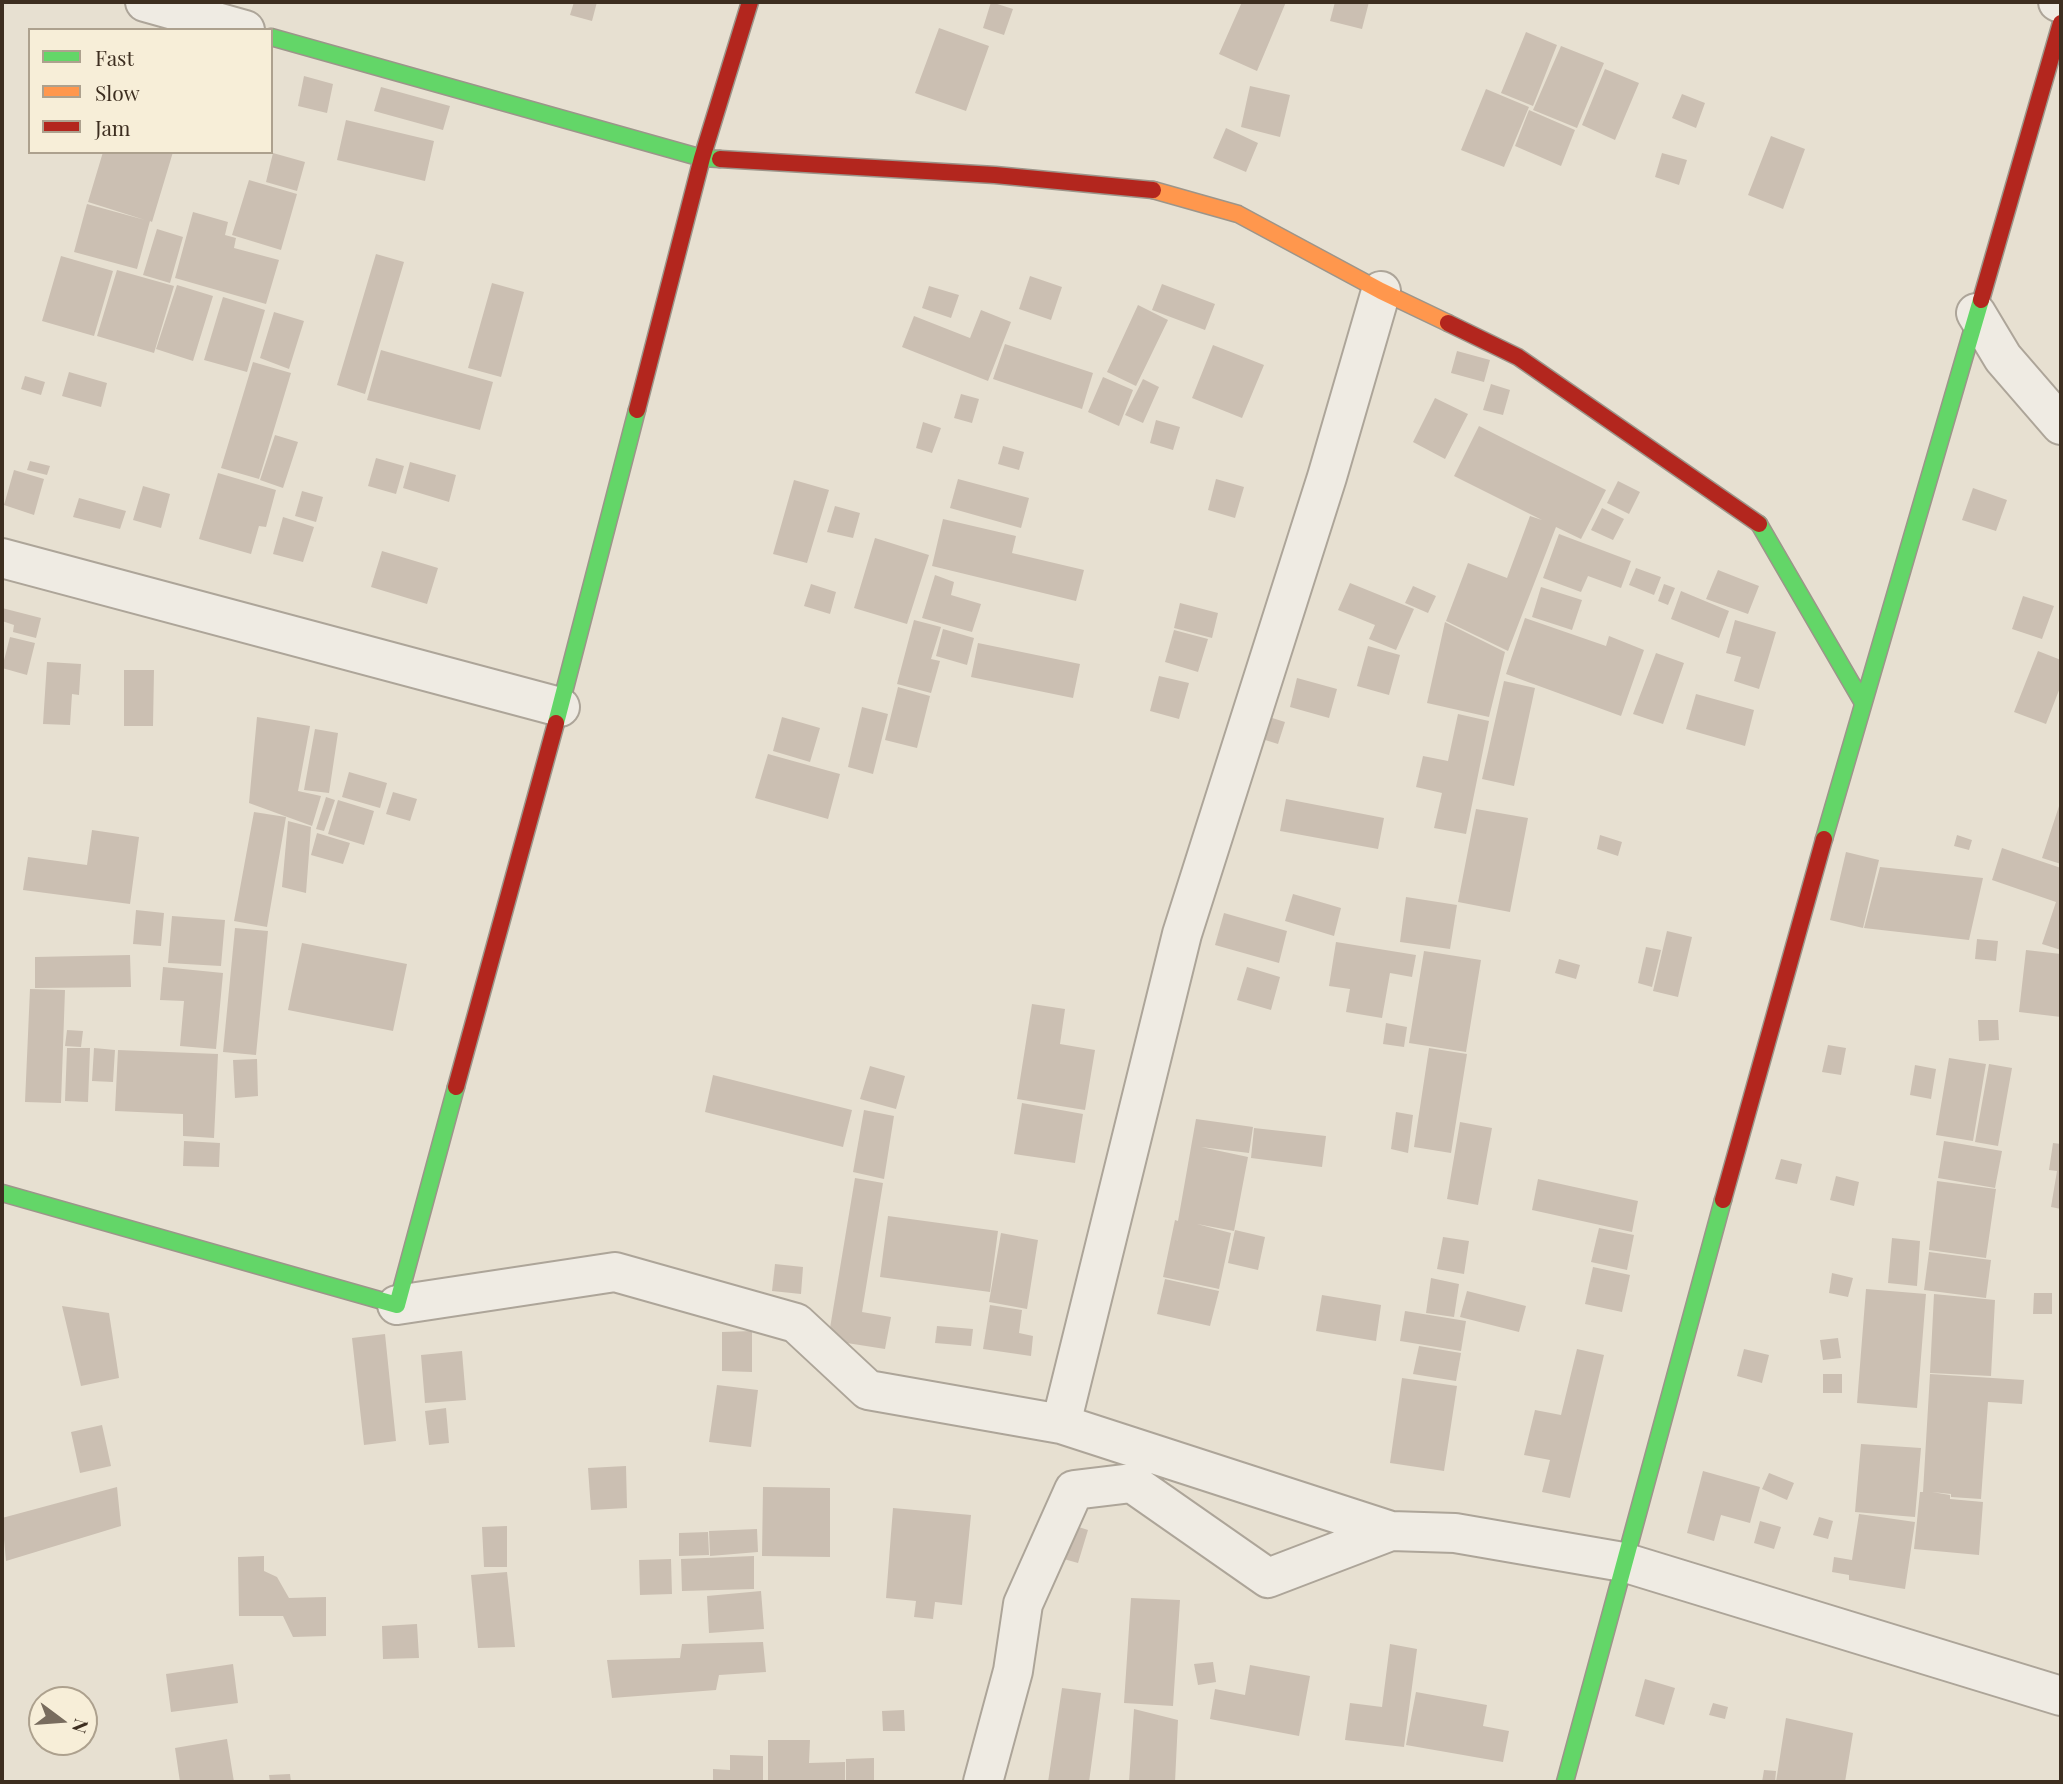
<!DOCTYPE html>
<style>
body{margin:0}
#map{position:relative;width:2063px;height:1784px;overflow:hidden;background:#e7e0d1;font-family:"Playfair Display",serif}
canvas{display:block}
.frame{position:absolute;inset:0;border:4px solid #3d2e20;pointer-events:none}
.legend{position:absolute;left:28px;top:28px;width:245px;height:126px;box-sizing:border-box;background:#f7eed8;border:2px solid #ada18e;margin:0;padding:9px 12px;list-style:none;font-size:21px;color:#3d2e20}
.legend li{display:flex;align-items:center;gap:14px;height:35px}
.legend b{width:35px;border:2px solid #ada18e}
.north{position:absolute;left:28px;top:1686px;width:70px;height:70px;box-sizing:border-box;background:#f7eed8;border:2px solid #ada18e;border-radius:50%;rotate:106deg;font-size:19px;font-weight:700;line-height:28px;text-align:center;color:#3d2e20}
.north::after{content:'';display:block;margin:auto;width:24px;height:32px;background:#786c5e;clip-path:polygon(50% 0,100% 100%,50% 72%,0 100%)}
</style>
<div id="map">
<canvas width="2063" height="1784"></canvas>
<div class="frame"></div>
<ul class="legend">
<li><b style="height:9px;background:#63d668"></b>Fast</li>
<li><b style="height:9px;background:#ff974d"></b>Slow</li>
<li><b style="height:9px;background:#b3261e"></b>Jam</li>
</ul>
<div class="north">N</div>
</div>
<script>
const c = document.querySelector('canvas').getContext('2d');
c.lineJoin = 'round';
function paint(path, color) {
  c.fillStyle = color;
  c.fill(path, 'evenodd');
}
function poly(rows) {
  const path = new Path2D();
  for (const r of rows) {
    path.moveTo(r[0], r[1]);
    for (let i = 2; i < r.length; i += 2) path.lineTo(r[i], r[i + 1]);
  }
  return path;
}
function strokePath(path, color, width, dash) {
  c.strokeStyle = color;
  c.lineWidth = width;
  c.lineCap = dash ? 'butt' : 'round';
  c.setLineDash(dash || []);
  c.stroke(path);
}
paint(poly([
 [574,2,597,2,592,21,570,15],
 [991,2,1013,9,1004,35,983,28],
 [1242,2,1286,2,1257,71,1219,54],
 [1335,2,1369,2,1362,29,1330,21],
 [939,28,989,46,966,111,915,93],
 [1526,32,1557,45,1533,106,1501,93],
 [1561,46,1604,63,1577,128,1533,110],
 [1605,69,1639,83,1615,140,1582,125],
 [304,76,333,84,327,113,298,106],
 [1250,86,1290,95,1280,137,1241,127],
 [381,87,450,106,443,130,374,111],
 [1486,89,1529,107,1504,167,1461,150],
 [1682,94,1705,103,1696,128,1672,118],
 [1529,110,1575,130,1561,166,1515,146],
 [346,120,434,141,425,181,337,160],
 [1226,128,1258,143,1246,172,1213,158],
 [1771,136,1805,149,1783,209,1748,195],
 [103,152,173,152,152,222,150,221,137,269,74,252,87,204,145,220,88,202],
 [273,153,305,162,297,191,266,182],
 [1662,153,1687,160,1679,185,1655,177],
 [249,180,297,194,281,250,232,235],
 [193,212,228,222,225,235,236,238,234,248,279,260,266,304,175,278],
 [157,229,183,237,170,283,143,275],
 [376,254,404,262,365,394,337,385],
 [61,256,113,271,94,336,42,321],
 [117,270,174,286,154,353,97,336],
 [1030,276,1062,287,1051,320,1019,309],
 [492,283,524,292,501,377,468,368],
 [1162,284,1215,304,1205,330,1152,310],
 [177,285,213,296,193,361,156,349],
 [929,286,959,295,951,318,922,308],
 [223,297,265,310,247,372,204,360],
 [1138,305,1168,320,1136,386,1107,372],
 [981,310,1011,322,988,381,902,347,914,316,970,338],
 [274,312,304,321,289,369,260,358],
 [1005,344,1093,373,1082,409,993,379],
 [1213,345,1264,365,1242,418,1192,398],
 [381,350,493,382,480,430,367,400],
 [1457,351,1490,360,1484,382,1451,373],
 [253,362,291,373,259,479,221,468],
 [69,372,107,383,101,407,62,396],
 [25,376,45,382,41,395,21,389],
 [1103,377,1133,390,1119,426,1088,412],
 [1143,379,1159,387,1143,423,1125,415],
 [1491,384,1510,390,1503,415,1483,410],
 [961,394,979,399,972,423,954,418],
 [1435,398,1468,414,1445,459,1413,442],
 [1156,420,1180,427,1173,450,1150,443],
 [923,422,941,428,932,453,916,448],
 [1479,426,1606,490,1581,539,1556,527,1508,651,1446,621,1468,563,1507,578,1530,516,1542,520,1454,476],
 [275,435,298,442,283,488,260,480],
 [1003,446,1024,452,1019,470,998,464],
 [376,458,404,466,396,494,368,486],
 [30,461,50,466,47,475,27,470],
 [410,462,456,475,449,502,403,488],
 [14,470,44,479,34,515,4,505],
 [218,473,276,490,266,527,259,526,251,554,199,539],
 [958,479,1029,498,1021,528,950,508],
 [1216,479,1244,487,1235,518,1208,510],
 [794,480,829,490,807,563,773,554],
 [1618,481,1640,492,1629,514,1607,503],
 [143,486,170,494,161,528,133,520],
 [1973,488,2007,500,1996,531,1962,520],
 [302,491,323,497,316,522,295,516],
 [79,498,126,511,120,529,73,517],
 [835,506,860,513,853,538,827,532],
 [1602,508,1624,519,1613,540,1591,530],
 [283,517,314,527,303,562,273,554],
 [943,519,1016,536,1012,553,1084,570,1076,601,932,566],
 [1559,534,1631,561,1621,588,1588,576,1581,592,1543,578],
 [875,538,929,555,907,624,854,608],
 [382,551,438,568,427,604,371,587],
 [1636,568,1661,577,1654,595,1629,585],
 [1718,570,1759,586,1748,614,1706,599],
 [935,575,954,582,951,595,981,604,972,632,922,618],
 [1350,583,1414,609,1396,650,1369,639,1375,625,1338,610],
 [811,584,836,592,830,614,804,606],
 [1664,584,1675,588,1668,605,1658,601],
 [1413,586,1436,596,1428,613,1405,603],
 [1541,587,1582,600,1572,630,1532,617],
 [1681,591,1729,611,1719,638,1671,619],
 [2023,596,2054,606,2042,639,2012,629],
 [1180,603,1218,613,1212,638,1174,628],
 [2,608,41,618,36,638,13,632,14,625,2,621],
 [1525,618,1606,646,1609,636,1644,650,1621,716,1506,674],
 [914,620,941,627,931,659,940,661,931,693,897,684],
 [1735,620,1776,632,1759,689,1734,681,1741,657,1726,653],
 [1445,622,1505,652,1489,717,1427,703],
 [943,629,974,638,967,665,936,656],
 [1174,630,1208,639,1198,672,1165,662],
 [10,637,35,643,27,675,2,668],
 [978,643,1080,664,1073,698,971,677],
 [1368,646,1400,655,1389,695,1357,686],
 [2038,651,2061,660,2061,685,2046,724,2014,712],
 [1656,653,1684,663,1663,724,1633,714],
 [47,662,81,664,79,695,72,694,70,725,43,724],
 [124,670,154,670,153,726,124,726],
 [1159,676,1189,683,1179,719,1150,711],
 [1297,678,1337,689,1329,718,1290,707],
 [1504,681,1535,688,1514,786,1482,779],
 [898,687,930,696,917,748,885,740],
 [1696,694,1754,710,1745,746,1686,729],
 [862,707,888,714,873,774,848,767],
 [1458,714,1489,721,1466,834,1434,828,1442,793,1416,787,1423,756,1448,761],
 [257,717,310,726,298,791,321,796,312,826,249,803],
 [782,717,820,728,810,762,773,751],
 [1269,717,1285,722,1278,744,1262,739],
 [315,729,338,733,329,793,304,790],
 [768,754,840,774,828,819,755,798],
 [349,772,387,783,380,808,342,797],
 [393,792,417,799,410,821,386,814],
 [326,797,335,800,324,831,316,829],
 [1286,799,1384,818,1378,849,1280,831],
 [338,800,374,811,364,845,328,834],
 [2061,800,2061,864,2042,858],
 [1476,809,1528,818,1510,912,1458,902],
 [254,812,286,817,267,927,234,921],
 [288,821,311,827,306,893,282,887],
 [92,830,139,837,130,904,23,890,28,857,87,865],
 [317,833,350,843,343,864,311,855],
 [1600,835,1622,842,1618,856,1597,849],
 [1957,835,1972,840,1969,850,1954,846],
 [2002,848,2061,868,2061,950,2042,944,2056,902,1992,880],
 [1846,852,1879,860,1863,928,1830,920],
 [1880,867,1983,878,1969,940,1864,928],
 [1293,894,1341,908,1334,936,1285,921],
 [1406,897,1457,905,1450,949,1400,942],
 [136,910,164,913,161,946,133,944],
 [1224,913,1287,931,1279,963,1215,945],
 [172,916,225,920,221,966,168,963],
 [235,928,268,931,256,1055,223,1052],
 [1667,931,1692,937,1678,997,1653,991],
 [1977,939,1998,941,1996,961,1975,959],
 [1336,942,1416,955,1412,977,1390,973,1382,1018,1346,1012,1350,989,1329,986],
 [302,943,407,964,393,1031,288,1010],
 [1646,947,1661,950,1652,987,1638,983],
 [2026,950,2061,954,2061,1017,2019,1012],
 [1424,951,1481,960,1466,1052,1409,1043],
 [130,955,131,987,35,988,35,957],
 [1559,959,1580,965,1576,979,1555,973],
 [163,967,223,973,216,1049,180,1046,184,1001,160,1000],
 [1247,967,1280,977,1271,1010,1237,1000],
 [30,989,65,990,61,1103,25,1102],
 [1032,1004,1065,1009,1060,1044,1095,1050,1085,1110,1017,1099],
 [1978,1020,1998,1020,1999,1040,1979,1041],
 [1386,1023,1407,1027,1404,1047,1383,1044],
 [67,1030,83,1031,81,1047,65,1046],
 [1828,1045,1846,1048,1841,1075,1822,1072],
 [67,1048,90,1048,88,1102,65,1101],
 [94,1048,115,1050,113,1082,92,1081],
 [1429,1048,1467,1054,1451,1153,1414,1147],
 [118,1050,218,1054,214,1138,183,1136,183,1114,115,1111],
 [1949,1058,1986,1064,1973,1141,1936,1135],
 [257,1059,258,1096,235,1098,233,1060],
 [1989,1064,2012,1068,1998,1146,1975,1142],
 [1915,1065,1936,1069,1931,1099,1910,1095],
 [870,1066,905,1076,896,1109,860,1099],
 [713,1075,852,1110,843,1147,705,1112],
 [1022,1103,1083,1114,1075,1163,1014,1154],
 [864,1110,894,1116,884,1179,853,1172],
 [1396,1112,1413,1115,1408,1153,1391,1149],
 [1196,1119,1253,1127,1249,1153,1201,1147,1248,1157,1234,1231,1197,1224,1231,1233,1219,1289,1163,1277,1175,1220,1178,1221],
 [1460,1122,1492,1128,1478,1205,1447,1199],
 [1254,1128,1326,1136,1322,1167,1251,1158],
 [184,1141,220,1143,219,1167,183,1166],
 [1944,1141,2002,1151,1995,1188,1938,1178],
 [2053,1143,2061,1144,2061,1209,2051,1207,2057,1171,2049,1170],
 [1781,1159,1802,1164,1797,1184,1775,1179],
 [1836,1176,1859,1182,1854,1206,1830,1200],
 [855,1178,883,1183,862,1312,891,1317,885,1349,828,1340],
 [1538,1179,1638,1201,1632,1232,1532,1210],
 [1937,1181,1996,1189,1986,1258,1929,1250],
 [888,1216,998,1231,990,1292,880,1277],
 [1599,1228,1634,1235,1627,1270,1591,1262],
 [1235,1230,1265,1237,1258,1270,1228,1263],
 [1001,1233,1038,1240,1027,1309,989,1302],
 [1443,1237,1469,1241,1464,1274,1437,1269],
 [1892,1238,1920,1241,1917,1286,1888,1283],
 [1929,1252,1991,1260,1986,1298,1924,1290],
 [775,1264,803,1267,801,1294,772,1291],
 [1593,1267,1630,1275,1622,1312,1585,1304],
 [1832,1273,1853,1278,1848,1297,1829,1293],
 [1431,1278,1459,1284,1454,1317,1426,1313],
 [1165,1279,1219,1291,1210,1326,1157,1314],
 [1866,1289,1926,1294,1917,1408,1857,1403],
 [1467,1291,1526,1306,1519,1332,1460,1317],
 [2034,1293,2052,1293,2052,1314,2033,1314],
 [1934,1294,1995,1300,1991,1376,1930,1373],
 [1322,1295,1381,1305,1376,1341,1316,1331],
 [990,1305,1022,1310,1019,1333,1033,1336,1031,1356,983,1349],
 [62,1306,109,1313,119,1378,81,1386],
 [1405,1311,1466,1321,1461,1351,1400,1341],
 [937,1326,973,1329,971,1346,935,1343],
 [752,1331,752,1372,722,1371,722,1332],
 [385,1334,396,1441,364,1445,352,1338],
 [1838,1338,1841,1358,1823,1360,1820,1340],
 [1419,1346,1461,1353,1456,1381,1413,1374],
 [1577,1349,1604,1355,1570,1498,1542,1492,1550,1460,1524,1455,1535,1410,1561,1415],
 [1744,1349,1769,1355,1762,1383,1737,1376],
 [462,1351,466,1400,425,1403,421,1355],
 [1823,1374,1842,1374,1842,1393,1823,1393],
 [1930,1374,2024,1380,2022,1404,1988,1402,1981,1499,1951,1497,1951,1494,1932,1492,1950,1495,1950,1499,1983,1502,1979,1555,1914,1549,1920,1492,1923,1492],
 [1402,1378,1457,1386,1444,1471,1390,1463],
 [717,1385,758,1390,751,1447,709,1442],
 [446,1408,449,1443,429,1445,425,1411],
 [102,1425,111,1466,80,1473,71,1432],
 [1861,1444,1921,1448,1915,1517,1855,1512],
 [626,1466,627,1508,591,1510,588,1468],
 [1703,1471,1760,1487,1750,1523,1721,1515,1714,1541,1687,1533],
 [1769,1473,1794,1483,1787,1500,1762,1489],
 [117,1487,121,1526,6,1561,2,1518],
 [763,1487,830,1488,830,1557,762,1556],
 [893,1508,971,1515,962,1605,935,1602,933,1619,914,1617,916,1601,886,1598],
 [1859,1514,1915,1522,1905,1589,1849,1580,1849,1575,1832,1572,1834,1557,1852,1560],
 [1819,1517,1833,1521,1828,1539,1813,1535],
 [1760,1521,1781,1527,1774,1549,1754,1543],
 [1063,1522,1088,1530,1078,1563,1053,1556],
 [507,1526,507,1567,484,1567,482,1527],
 [757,1529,758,1552,710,1556,709,1531],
 [708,1532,709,1555,679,1556,679,1533],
 [264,1556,264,1571,277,1577,289,1598,326,1597,326,1636,293,1637,283,1616,239,1616,238,1557],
 [754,1556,754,1589,682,1591,681,1559],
 [671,1559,672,1594,640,1595,639,1560],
 [507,1572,515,1647,478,1648,471,1575],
 [761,1591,764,1629,709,1633,707,1596],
 [1131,1598,1180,1600,1173,1706,1124,1703],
 [417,1624,419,1658,383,1659,382,1626],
 [763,1642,766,1672,719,1675,716,1690,612,1698,607,1660,680,1658,682,1644],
 [1390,1644,1417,1649,1404,1747,1345,1740,1350,1703,1382,1707],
 [1213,1662,1216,1682,1198,1685,1194,1664],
 [233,1664,238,1703,171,1712,166,1674],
 [1250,1665,1310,1676,1299,1736,1210,1719,1215,1689,1245,1695],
 [1645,1679,1675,1688,1664,1725,1635,1716],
 [1062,1688,1101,1693,1089,1782,1048,1782],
 [1416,1692,1487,1705,1483,1726,1509,1731,1503,1762,1406,1745],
 [1713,1703,1728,1707,1725,1719,1709,1715],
 [1134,1709,1178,1720,1175,1782,1129,1782],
 [904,1710,905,1731,883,1731,882,1711],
 [1786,1718,1853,1733,1845,1782,1776,1782],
 [227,1739,234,1782,180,1782,175,1748],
 [768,1740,810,1740,809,1763,845,1762,845,1782,768,1782],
 [730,1755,763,1756,763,1782,713,1782,713,1769,730,1770],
 [874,1758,874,1782,846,1782,846,1759],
 [1764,1770,1776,1771,1775,1782,1762,1782],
 [290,1774,291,1782,270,1782,269,1775]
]), '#cbbfb2');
const street = poly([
 [145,2,245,30],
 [2058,2,2061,3],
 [1976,313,2003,358,2061,425],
 [2,558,560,707],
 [397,1305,615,1272,796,1323,868,1390,1061,1424,1391,1531,1455,1533,1623,1562,2061,1696],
 [1061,1424,1182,934,1327,477,1381,291],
 [983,1782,1013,1671,1023,1604,1074,1490,1132,1483,1268,1578,1391,1531]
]);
const fast = poly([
 [271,37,702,158,720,159],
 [1759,524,1863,703],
 [556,723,637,410],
 [1824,839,1981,300],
 [2,1193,397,1305,456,1087],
 [1565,1782,1723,1200]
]);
const slow = poly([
 [1153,190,1238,214,1381,291,1448,323]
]);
const jam = poly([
 [720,159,995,175,1153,190],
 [1981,300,2061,23],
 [1448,323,1518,357,1759,524],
 [637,410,702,158,750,2],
 [456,1087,556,723],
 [1723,1200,1824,839]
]);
strokePath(street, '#ada599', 42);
strokePath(fast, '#9c958a', 19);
strokePath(slow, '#9c958a', 19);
strokePath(jam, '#9c958a', 19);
strokePath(street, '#efebe3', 38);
strokePath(fast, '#63d668', 16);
strokePath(slow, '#ff974d', 16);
strokePath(jam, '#b3261e', 16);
</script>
